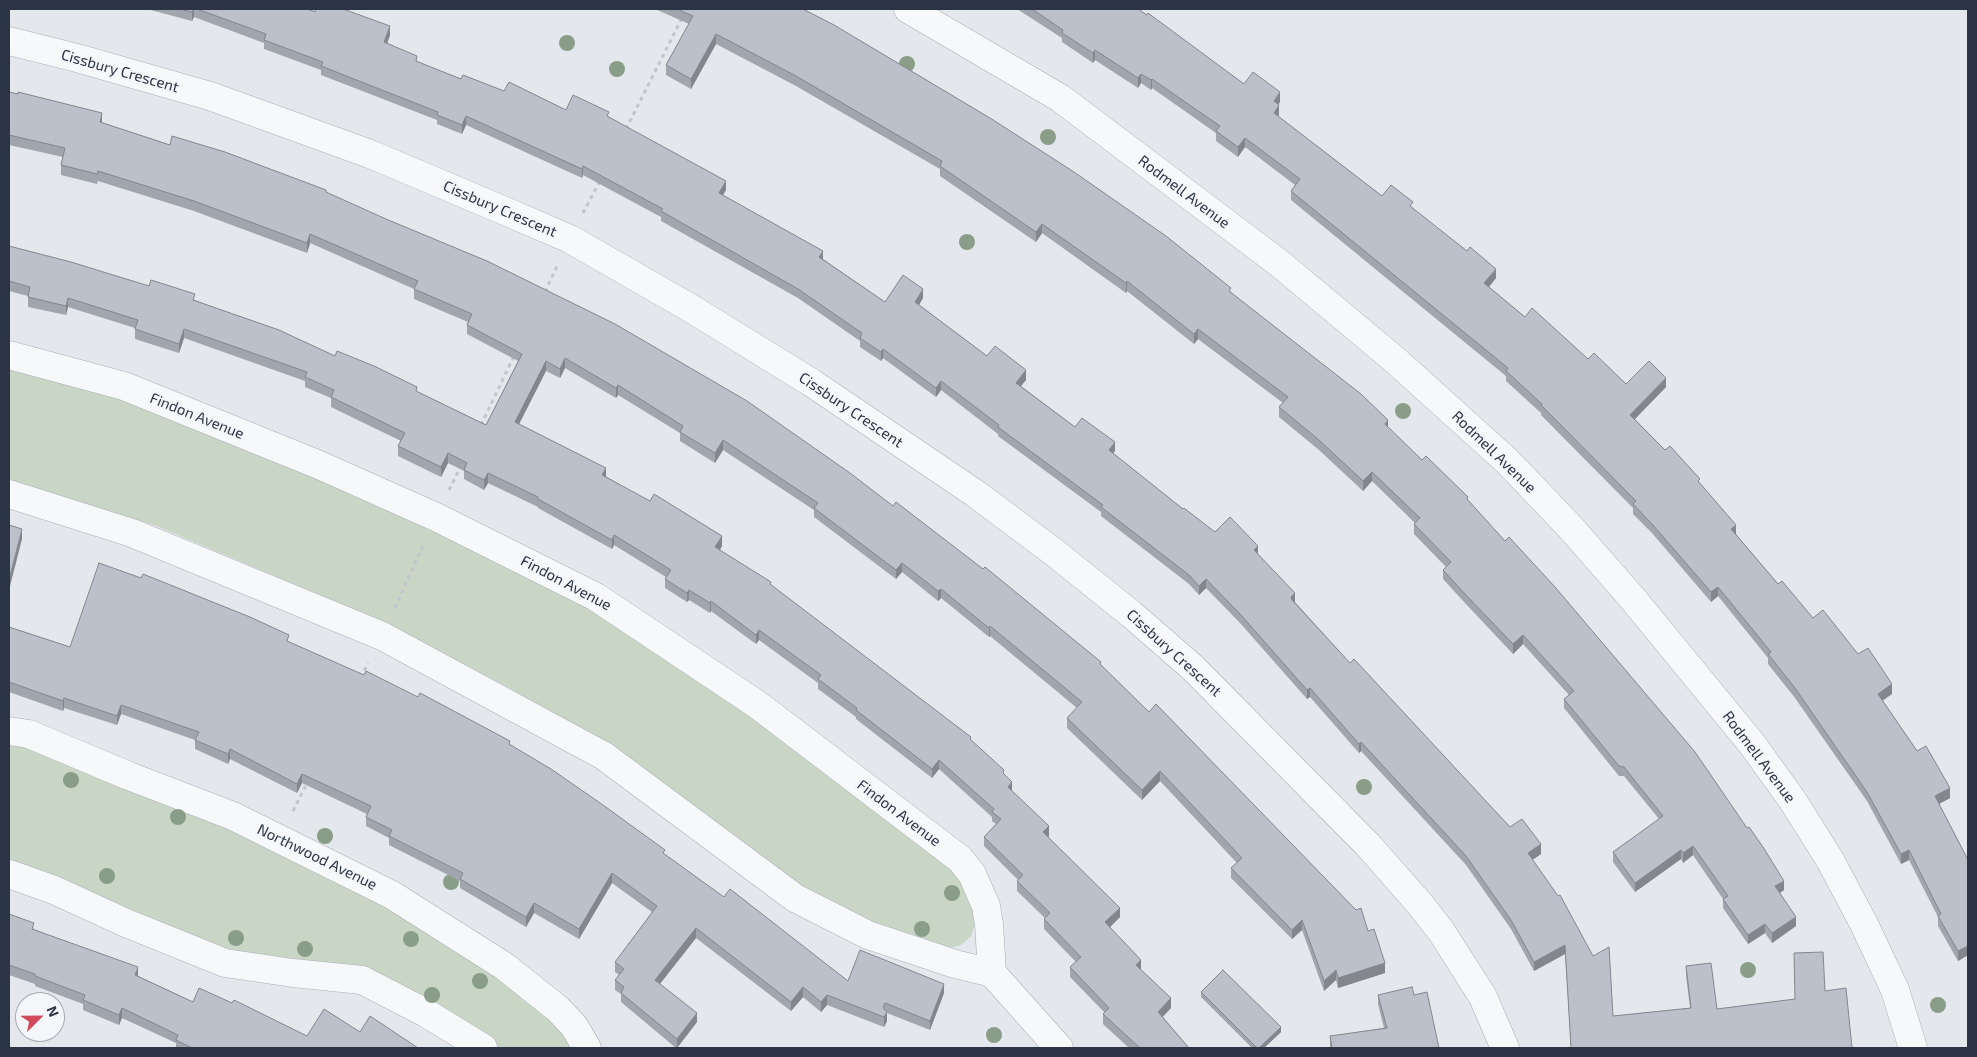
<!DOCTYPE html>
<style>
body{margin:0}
#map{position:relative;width:1977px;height:1057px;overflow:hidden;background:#e4e7ec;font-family:"Exo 2",sans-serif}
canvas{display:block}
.frame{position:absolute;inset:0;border:10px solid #2b3445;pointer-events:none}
.north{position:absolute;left:15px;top:992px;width:50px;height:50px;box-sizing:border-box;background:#f4f6f9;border:1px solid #a4a8b1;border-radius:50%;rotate:67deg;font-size:14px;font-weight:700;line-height:20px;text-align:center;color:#2b3445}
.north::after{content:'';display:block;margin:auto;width:18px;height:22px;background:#d1495b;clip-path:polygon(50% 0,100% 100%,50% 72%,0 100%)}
</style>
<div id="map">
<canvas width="1977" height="1057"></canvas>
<div class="frame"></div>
<div class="north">N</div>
</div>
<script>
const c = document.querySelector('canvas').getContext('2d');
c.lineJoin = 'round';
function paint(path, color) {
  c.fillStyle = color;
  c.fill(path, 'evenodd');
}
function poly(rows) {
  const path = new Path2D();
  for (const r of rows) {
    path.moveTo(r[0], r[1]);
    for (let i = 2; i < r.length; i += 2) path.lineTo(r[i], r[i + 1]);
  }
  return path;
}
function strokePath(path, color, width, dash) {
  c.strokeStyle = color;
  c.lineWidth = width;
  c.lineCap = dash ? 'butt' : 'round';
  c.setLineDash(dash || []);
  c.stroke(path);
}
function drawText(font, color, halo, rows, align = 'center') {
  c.font = font + ' "Exo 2",sans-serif';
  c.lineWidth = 4;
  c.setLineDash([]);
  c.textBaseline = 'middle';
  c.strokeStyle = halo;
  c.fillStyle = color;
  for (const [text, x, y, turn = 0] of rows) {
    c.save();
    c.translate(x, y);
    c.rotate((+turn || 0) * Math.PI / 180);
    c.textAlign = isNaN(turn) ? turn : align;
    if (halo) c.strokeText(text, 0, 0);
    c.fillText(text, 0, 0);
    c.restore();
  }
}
paint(poly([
 [9,366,98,392,233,439,407,516,594,609,718,691,947,859,965,882,976,921,971,936,961,945,949,948,876,926,802,886,559,717,506,686,394,628,346,606,154,525,9,481],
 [9,739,245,834,425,926,547,1012,577,1048,487,1048,426,1013,227,953,9,864]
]), '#c9d6c5');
const street = poly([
 [908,9,1060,98,1279,263,1395,360,1507,461,1571,528,1633,599,1752,744,1793,801,1830,860,1864,924,1895,990,1913,1048],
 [9,41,77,58,210,96,370,154,505,211,570,239,692,309,812,383,976,494,1055,553,1131,614,1192,667,1368,845,1419,903,1441,931,1483,997,1505,1048],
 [9,355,124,386,317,464,436,517,596,597,758,705,960,859,972,874,986,906,989,924,992,973],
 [9,494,132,533,382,636,604,756,795,898,868,935,955,964,992,973,1059,1048],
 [9,731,29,734,129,776,233,816,392,895,504,966,558,1009,574,1026,587,1048],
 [9,874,54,890,126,923,225,963,293,973,362,980,426,1013,483,1048]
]);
strokePath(street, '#a9aeb7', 29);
strokePath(poly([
 [626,129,682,18],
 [583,213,600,181],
 [545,292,557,266],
 [481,425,514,356],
 [449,490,461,466],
 [395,608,424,543],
 [361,678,368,663],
 [293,811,308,781]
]), '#c2c5cb', 3, [4, 4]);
strokePath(street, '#f7f8fa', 28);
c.fillStyle = '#899d89';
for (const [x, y] of [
 [567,43],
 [907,64],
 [617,69],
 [1048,137],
 [967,242],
 [1403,411],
 [71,780],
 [1364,787],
 [178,817],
 [325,836],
 [107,876],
 [451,882],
 [952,893],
 [922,929],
 [236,938],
 [411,939],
 [305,949],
 [1748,970],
 [480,981],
 [432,995],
 [1938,1005],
 [994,1035]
]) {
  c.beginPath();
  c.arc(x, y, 8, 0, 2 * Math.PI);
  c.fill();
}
paint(poly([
 [147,9,308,9,390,35,387,44,417,62,461,79,566,110,609,117,726,190,723,195,823,259,885,302,923,298,919,305,987,356,1026,380,1021,386,1075,427,1115,451,1113,453,1183,509,1215,532,1258,554,1295,602,1350,663,1510,827,1541,854,1532,860,1613,1016,1690,1008,1686,975,1686,966,1717,1009,1795,999,1825,991,1852,1048,1571,1048,1565,954,1534,971,1511,929,1466,865,1361,751,1359,753,1310,697,1307,699,1241,624,1206,588,1199,595,1189,584,1101,516,1101,512,998,436,998,434,941,390,936,397,883,358,881,361,860,347,860,341,798,298,661,221,661,217,583,175,582,178,466,125,462,134,437,124,437,120,321,75,321,70,264,49,264,43,194,17,192,21],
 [655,9,803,9,1231,292,1388,428,1422,460,1468,500,1784,890,1780,893,1796,926,1772,943,1765,933,1748,944,1723,908,1723,899,1693,855,1683,863,1681,859,1635,892,1613,862,1613,852,1659,819,1624,776,1619,776,1564,708,1564,699,1569,695,1523,644,1513,654,1465,603,1443,579,1443,570,1446,567,1414,534,1414,524,1415,523,1372,481,1363,491,1319,450,1279,417,1279,407,1283,403,1198,339,1194,344,1127,291,1126,293,1042,233,1036,242,940,176,940,169,796,86,716,44,691,89,666,75,666,65,689,24],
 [1017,9,1138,9,1244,84,1280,102,1278,104,1279,115,1278,116,1382,196,1413,208,1496,278,1489,287,1525,317,1626,384,1666,387,1635,419,1665,450,1700,483,1736,534,1778,584,1813,618,1858,654,1892,694,1882,700,1950,798,1939,804,1968,860,1968,955,1958,961,1938,926,1938,917,1909,860,1901,864,1867,801,1795,698,1768,664,1768,658,1718,596,1711,602,1652,533,1633,514,1633,508,1541,415,1541,413,1506,381,1506,376,1291,200,1291,191,1295,185,1245,147,1238,157,1216,141,1216,133,1152,88,1151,90,1141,83,1138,88,1095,60,1093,63,1062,42,1062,38],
 [9,92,170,145,326,193,893,506,1101,665,1368,931,1385,973,1338,988,1336,980,1324,991,1302,930,1292,939,1231,878,1231,868,1237,863,1160,781,1142,800,1067,728,1067,718,1077,708,990,636,989,637,941,598,938,601,902,572,896,579,814,517,814,510,723,450,715,463,680,441,680,433,618,395,616,398,565,368,560,378,546,371,519,424,722,546,720,550,771,585,971,741,1004,774,1012,791,1049,836,1048,837,1120,917,1110,927,1141,970,1171,1008,1163,1017,1189,1048,1129,1048,1103,1024,1103,1014,1105,1013,1070,977,1070,967,1076,962,1044,929,1044,919,1045,918,1017,891,1017,881,1018,880,984,846,984,837,996,824,992,821,992,817,939,769,932,778,856,719,856,717,818,689,818,683,759,640,756,644,711,611,710,613,689,600,687,602,665,588,665,579,666,577,614,545,612,549,538,508,538,507,488,483,484,490,464,479,464,471,448,463,441,477,398,456,398,446,401,441,331,407,331,398,305,387,305,381,184,338,179,353,135,339,135,328,68,307,66,315,28,307,28,296,9,291,9,246,195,300,417,392,486,425,518,361,467,334,467,325,468,322,414,299,414,289,310,243,307,253,194,211,98,181,97,184,61,175,61,165,63,157,9,145],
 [9,627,70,647,289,642,510,745,724,897,848,981,944,993,930,1030,887,1013,887,1021,884,1027,827,1005,821,1012,803,997,791,1011,696,938,660,984,697,1022,677,1048,676,1048,621,1002,621,994,615,990,615,980,619,975,615,972,615,962,652,912,612,883,579,939,534,913,526,927,460,888,460,881,389,845,389,838,366,826,366,817,367,814,302,783,297,793,230,759,228,764,195,749,195,740,121,714,117,725,64,708,63,711,9,692],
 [9,914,34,929,138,976,193,1002,232,1003,307,1036,360,1032,418,1048,176,1048,176,1043,122,1018,119,1025,83,1010,83,1004,35,986,35,984,9,975],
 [1201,992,1281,1032,1264,1048,1252,1048,1201,997],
 [1378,995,1414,995,1439,1048,1330,1048,1330,1036,1384,1028,1378,1004]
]), '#a1a5ae');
paint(poly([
 [194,9,194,17,192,21,192,12],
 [390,26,390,35,384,52,384,42],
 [716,34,716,44,691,89,691,79],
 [1095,50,1095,60,1093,63,1093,53],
 [1141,74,1141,83,1138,88,1138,78],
 [1152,79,1152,88,1151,90,1151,80],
 [1280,92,1280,102,1274,111,1274,101],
 [1279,105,1279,115,1274,122,1274,113],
 [102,113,102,122,100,132,100,122],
 [466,116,466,125,462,134,462,125],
 [1245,138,1245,147,1238,157,1238,147],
 [583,166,583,175,582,178,582,169],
 [726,181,726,190,719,202,719,193],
 [1042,224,1042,233,1036,242,1036,232],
 [310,234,310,243,307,253,307,243],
 [823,251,823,261,819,257],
 [1496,269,1496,278,1484,293,1484,283],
 [1127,281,1127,291,1126,293,1126,283],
 [923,289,923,298,915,311,915,302],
 [68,298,68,307,66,315,66,306],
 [184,329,184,338,179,353,179,344],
 [1198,329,1198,339,1194,344,1194,334],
 [883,349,883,358,881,361,881,352],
 [565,358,565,368,560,378,560,369],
 [546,361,546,371,515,432,515,422],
 [1026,370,1026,380,1016,392,1016,383],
 [1666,378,1666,387,1630,424,1630,415],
 [941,381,941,390,936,397,936,388],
 [618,385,618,395,616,398,616,388],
 [1388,420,1388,429,1385,424],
 [723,440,723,450,715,463,715,453],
 [1115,442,1115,451,1109,459,1109,450],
 [448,453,448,463,441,477,441,467],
 [606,468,606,477,602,475],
 [1372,472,1372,481,1363,491,1363,481],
 [488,473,488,483,484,490,484,480],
 [1736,525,1736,534,1731,539,1731,529],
 [22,529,22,539,9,590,9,580],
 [614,535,614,545,612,549,612,540],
 [722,536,722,546,715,557,715,547],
 [1258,546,1258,555,1254,550],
 [902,563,902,572,896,579,896,570],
 [1206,579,1206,588,1199,595,1199,586],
 [1718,587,1718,596,1711,602,1711,592],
 [941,589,941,598,938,601,938,591],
 [689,590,689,600,687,602,687,593],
 [1295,593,1295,602,1291,606,1291,597],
 [711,601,711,611,710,613,710,603],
 [990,626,990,636,989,637,989,628],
 [759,630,759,640,756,644,756,635],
 [1523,635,1523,644,1513,654,1513,644],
 [1892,684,1892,694,1878,704,1878,694],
 [1310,688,1310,697,1307,699,1307,690],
 [64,698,64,708,63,711,63,701],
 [121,705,121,714,117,725,117,716],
 [1361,742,1361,751,1359,753,1359,744],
 [230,749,230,759,228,764,228,754],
 [939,760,939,769,932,778,932,769],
 [1160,771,1160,781,1142,800,1142,790],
 [302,774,302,783,297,793,297,784],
 [1012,782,1012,791,1008,787],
 [1950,788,1950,798,1935,806,1935,796],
 [1049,826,1049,836,1043,842,1043,832],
 [1541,844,1541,854,1528,863,1528,853],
 [1693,846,1693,855,1683,863,1683,853],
 [1681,850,1681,859,1635,892,1635,883],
 [1909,850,1909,860,1901,864,1901,854],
 [612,873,612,883,579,939,579,929],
 [1784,881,1784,890,1775,896,1775,886],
 [534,903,534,913,526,927,526,917],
 [1120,908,1120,917,1105,932,1105,922],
 [1796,917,1796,926,1772,943,1772,933],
 [1302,920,1302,930,1292,939,1292,930],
 [1765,924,1765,933,1748,944,1748,935],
 [696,928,696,938,655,990,655,980],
 [1565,945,1565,954,1534,971,1534,962],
 [1968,946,1968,955,1958,961,1958,951],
 [1141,960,1141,970,1136,975,1136,965],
 [1385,963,1385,973,1338,988,1338,978],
 [138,967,138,977,135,975],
 [1336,970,1336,980,1324,991,1324,981],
 [944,984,944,993,930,1030,930,1021],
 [803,987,803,997,791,1011,791,1002],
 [827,995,827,1005,821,1012,821,1002],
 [1171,998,1171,1008,1158,1021,1158,1012],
 [122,1008,122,1018,119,1025,119,1015],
 [887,1012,887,1021,884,1027,884,1017],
 [697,1013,697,1022,677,1048,677,1039],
 [1281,1027,1281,1032,1264,1048,1259,1048]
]), '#83868d');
const building = poly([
 [180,9,193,9,192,12,180,9],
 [197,9,308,9,315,12,316,9,343,9,390,26,384,42,417,56,416,61,461,79,463,75,504,91,509,82,566,110,573,95,609,112,607,116,726,181,719,193,823,251,819,257,885,302,903,275,923,289,915,302,987,356,995,346,1026,370,1016,383,1075,427,1082,418,1115,442,1109,450,1183,509,1184,508,1215,532,1230,517,1258,546,1254,550,1295,593,1291,597,1292,600,1350,663,1354,659,1510,827,1522,819,1541,844,1528,853,1558,896,1560,895,1593,956,1609,947,1613,1016,1691,1008,1686,966,1711,963,1717,1009,1795,999,1794,953,1823,952,1825,991,1846,988,1852,1048,1571,1048,1565,945,1534,962,1511,920,1466,856,1361,742,1359,744,1310,688,1307,690,1241,615,1206,579,1199,586,1189,575,1101,507,1103,505,998,427,999,425,941,381,936,388,883,349,881,352,860,338,862,333,798,289,661,211,663,209,583,166,582,169,466,116,462,125,437,115,438,112,321,66,323,62,264,40,266,34,197,9],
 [677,9,803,9,834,25,990,118,1074,172,1166,236,1231,288,1229,291,1361,394,1388,420,1385,424,1422,460,1426,456,1468,497,1467,499,1505,541,1509,537,1555,587,1695,752,1747,828,1749,827,1763,847,1784,881,1775,886,1796,917,1772,933,1765,924,1748,935,1723,899,1728,896,1693,846,1683,853,1681,850,1635,883,1613,852,1663,816,1624,767,1619,766,1564,699,1574,691,1523,635,1513,644,1465,594,1443,570,1451,562,1414,524,1420,518,1372,472,1363,481,1319,440,1279,407,1288,397,1198,329,1194,334,1127,281,1126,283,1042,224,1036,232,940,166,942,161,796,76,716,34,691,79,666,65,693,16,677,9],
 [1032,9,1138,9,1147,15,1148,13,1244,84,1253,72,1280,92,1274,101,1279,105,1274,113,1382,196,1391,185,1413,202,1410,206,1467,251,1470,247,1496,269,1484,283,1525,317,1532,308,1588,359,1594,353,1626,384,1649,361,1666,378,1630,415,1665,450,1670,446,1700,479,1698,481,1736,525,1731,529,1778,584,1782,581,1813,618,1823,610,1858,654,1868,648,1892,684,1878,694,1917,751,1926,746,1950,788,1935,796,1968,860,1968,946,1958,951,1938,916,1941,914,1909,850,1901,854,1867,792,1795,688,1768,654,1771,652,1718,587,1711,592,1652,524,1633,504,1636,501,1541,405,1542,404,1506,371,1508,368,1291,191,1300,179,1245,138,1238,147,1216,131,1220,126,1152,79,1151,80,1141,74,1138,78,1095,50,1093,53,1062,33,1063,30,1032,9],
 [9,92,18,94,18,92,102,113,100,122,170,145,172,136,225,152,326,190,326,192,386,219,487,261,615,324,747,401,850,473,893,506,896,502,983,569,985,567,1101,662,1100,664,1149,712,1156,704,1356,910,1361,908,1368,931,1374,929,1385,963,1338,978,1336,970,1324,981,1302,920,1292,930,1231,868,1242,858,1160,771,1142,790,1067,718,1082,702,990,626,989,628,941,589,938,591,902,563,896,570,814,508,818,503,723,440,715,453,680,432,683,426,618,385,616,388,565,358,560,369,546,361,515,422,606,468,602,475,650,501,654,494,722,536,715,547,771,582,770,584,971,737,970,739,1004,770,1003,773,1012,782,1008,787,1049,826,1043,832,1120,908,1105,922,1141,960,1136,965,1171,998,1158,1012,1189,1048,1140,1048,1103,1014,1109,1008,1070,967,1081,957,1044,919,1050,913,1017,881,1023,875,984,837,1001,819,992,812,994,809,939,760,932,769,856,710,857,708,818,679,821,675,759,630,756,635,711,601,710,603,689,590,687,593,665,579,671,570,614,535,612,540,538,499,538,497,488,473,484,480,464,470,467,463,448,453,441,467,398,446,405,433,331,397,334,390,305,377,307,372,184,329,179,344,135,329,138,320,68,298,66,306,28,297,30,287,9,281,9,246,71,262,149,286,151,280,195,294,193,300,279,330,335,356,337,351,374,366,417,387,416,391,486,425,522,354,467,325,472,314,414,289,418,281,310,234,307,243,194,201,98,171,97,174,61,165,65,148,9,135,9,92],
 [9,525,22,529,9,580,9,525],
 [99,563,141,578,143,574,250,617,289,635,287,641,364,675,366,671,418,697,420,693,510,741,509,744,551,769,603,805,665,850,663,853,724,897,730,889,848,981,860,950,944,984,930,1021,885,1003,883,1008,887,1012,884,1017,827,995,821,1002,803,987,791,1002,696,928,655,980,697,1013,677,1039,621,993,624,987,615,980,624,969,615,962,657,906,612,873,579,929,534,903,526,917,460,879,463,873,389,836,392,830,366,817,371,806,302,774,297,784,230,749,228,754,195,740,199,732,121,705,117,716,64,698,63,701,9,682,9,627,70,647,99,563],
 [9,914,34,923,32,929,138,967,135,975,193,1002,199,988,232,1003,234,1000,307,1036,324,1009,360,1032,370,1016,418,1048,192,1048,176,1040,178,1035,122,1008,119,1015,83,1000,85,995,35,976,35,974,9,965,9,914],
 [1223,970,1281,1027,1259,1048,1257,1048,1201,992,1223,970],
 [1412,987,1414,995,1427,992,1439,1048,1332,1048,1330,1036,1387,1028,1378,995,1412,987]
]);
paint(building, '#bbc0ca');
strokePath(building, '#83868d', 1);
drawText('15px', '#2b3445', '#f4f6f9', [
 ["Cissbury Crescent",120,71,16],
 ["Rodmell Avenue",1184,192,37],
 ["Cissbury Crescent",500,209,23],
 ["Cissbury Crescent",851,410,34],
 ["Findon Avenue",197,416,22],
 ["Rodmell Avenue",1494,452,44],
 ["Findon Avenue",566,583,28],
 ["Cissbury Crescent",1174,653,42],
 ["Rodmell Avenue",1759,757,53],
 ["Findon Avenue",899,813,37],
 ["Northwood Avenue",317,857,26]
]);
</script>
